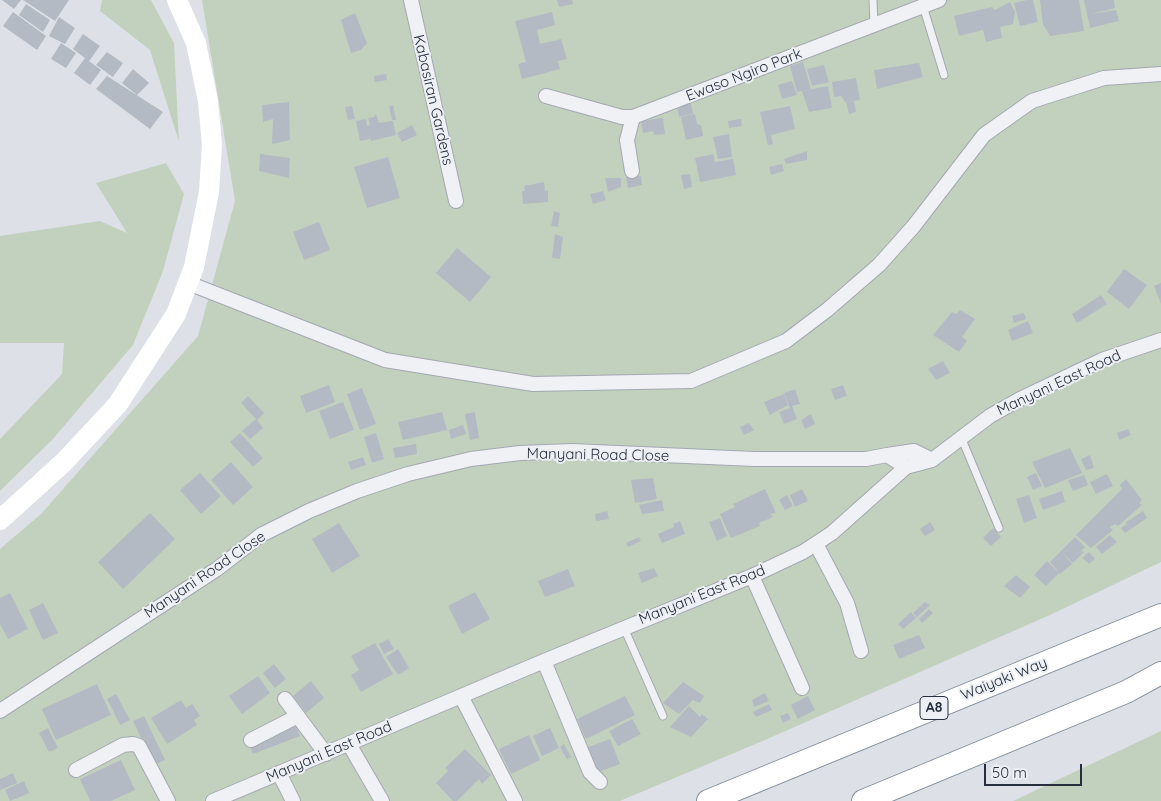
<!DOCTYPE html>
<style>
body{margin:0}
#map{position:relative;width:1161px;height:801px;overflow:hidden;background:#dde1e7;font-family:Quicksand,sans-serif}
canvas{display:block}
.scale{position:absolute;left:984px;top:764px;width:98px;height:22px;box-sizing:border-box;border:2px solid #272e3d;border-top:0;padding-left:6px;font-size:15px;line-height:18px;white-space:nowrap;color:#272e3d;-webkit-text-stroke:4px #ecf0f4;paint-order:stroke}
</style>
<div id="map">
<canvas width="1161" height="801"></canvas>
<div class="scale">50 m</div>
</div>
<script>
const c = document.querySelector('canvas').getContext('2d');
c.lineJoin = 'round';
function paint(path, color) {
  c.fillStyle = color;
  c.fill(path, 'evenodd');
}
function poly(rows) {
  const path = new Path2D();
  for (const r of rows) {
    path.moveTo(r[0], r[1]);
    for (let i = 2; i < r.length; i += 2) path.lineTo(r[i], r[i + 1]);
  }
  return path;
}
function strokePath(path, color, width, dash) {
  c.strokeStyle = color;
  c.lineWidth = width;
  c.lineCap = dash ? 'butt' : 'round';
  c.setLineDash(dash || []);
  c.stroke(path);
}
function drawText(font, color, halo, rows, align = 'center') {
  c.font = font + ' Quicksand,sans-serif';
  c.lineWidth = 4;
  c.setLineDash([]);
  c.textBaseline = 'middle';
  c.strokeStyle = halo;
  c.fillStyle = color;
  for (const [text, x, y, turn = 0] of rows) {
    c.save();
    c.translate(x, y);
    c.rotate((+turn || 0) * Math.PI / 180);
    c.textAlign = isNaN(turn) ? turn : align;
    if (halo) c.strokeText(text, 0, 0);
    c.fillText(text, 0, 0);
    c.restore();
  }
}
paint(poly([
 [102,0,151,0,174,43,179,142,150,50,100,11],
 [202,0,1161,0,1161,562,1050,615,765,740,620,801,0,801,0,549,41,514,198,336,235,201],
 [166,163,184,194,163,271,133,345,53,439,0,491,0,439,62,374,64,343,0,343,0,236,100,221,127,233,96,183],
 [1161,731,1161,801,1013,801]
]), '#c2d1be');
paint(poly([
 [2,0,21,0,14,9],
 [23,0,69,0,55,21],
 [557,0,572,0,573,4,559,7],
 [1027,0,1033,0,1038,22,1020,26,1014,3],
 [1040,0,1079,0,1084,31,1050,36,1043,24],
 [1084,0,1114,0,1115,8,1091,14,1116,10,1119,21,1090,28],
 [1010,2,1015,12,1013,24,1000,27,1002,38,986,42,983,30,959,36,954,16,992,7,995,10],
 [26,4,50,20,43,32,19,15],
 [13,12,46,36,37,50,3,26],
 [552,12,555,25,537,30,540,44,561,39,567,59,558,61,560,69,522,79,518,64,526,62,515,21],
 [355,13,367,43,361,50,351,53,341,20],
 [59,17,75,28,65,44,49,36],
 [83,34,100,46,89,61,101,70,90,85,74,73,85,58,73,49],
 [61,43,76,53,66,68,51,59],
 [107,52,123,63,113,77,96,65],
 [803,62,811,89,797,92,790,66],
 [919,63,923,77,877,89,874,70],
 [824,65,829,82,812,86,807,69],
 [133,69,149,83,137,95,122,83],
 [386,74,387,80,375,82,374,76],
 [107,76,163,112,150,129,96,89],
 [856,78,860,100,845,102,841,96,834,97,832,82],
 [792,81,797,95,782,99,778,85],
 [828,86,832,108,809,112,802,91],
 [854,101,856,112,849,114,846,102],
 [289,102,290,140,272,144,273,119,263,122,262,105],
 [691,104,693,114,679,117,677,107],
 [393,105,396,120,392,120,389,106],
 [352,106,355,119,348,120,345,107],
 [790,106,795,129,771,135,773,144,768,145,760,112],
 [376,114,379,123,393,121,396,135,371,141,368,131,370,139,360,141,356,121,366,119,367,126,370,125,368,118,374,117],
 [695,114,697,124,701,125,703,136,686,140,681,117],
 [663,118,665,134,654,135,653,131,643,133,641,121],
 [741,119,742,126,729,128,728,121],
 [412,125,417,135,402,142,397,133],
 [729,134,732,157,718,159,713,137],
 [807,151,807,160,786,164,784,159],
 [260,154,290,158,289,178,259,171],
 [713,154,715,162,733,159,736,175,700,182,695,158],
 [388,157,400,198,367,208,354,167],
 [782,164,784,171,771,175,769,167],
 [690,174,692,187,684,189,681,175],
 [641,176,642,185,628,188,626,177],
 [605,178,621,178,621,187,608,192],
 [544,182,545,191,548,190,548,202,523,204,522,191,525,191,524,186],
 [603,191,606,200,593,204,590,194],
 [554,211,560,213,558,227,551,226],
 [319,222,330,250,304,260,293,232],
 [555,234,563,237,560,259,552,258],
 [457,248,491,277,470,302,436,273],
 [1124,269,1147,285,1129,309,1107,292],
 [1161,283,1161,304,1154,286],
 [1101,295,1107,304,1077,323,1072,314],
 [960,310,975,319,962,337,967,341,959,352,933,335,952,312,956,314],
 [1024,313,1026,319,1014,323,1012,316],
 [1028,321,1033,333,1012,341,1008,330],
 [943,361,950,373,936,380,928,369],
 [329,385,335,402,306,413,300,396],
 [843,385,847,396,835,400,831,389],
 [362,388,376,424,360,430,347,394],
 [795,389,800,404,792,406,797,419,784,424,779,412,790,408,784,393],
 [784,394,788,405,770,415,764,402],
 [248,396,264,413,257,420,241,403],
 [343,402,354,430,330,439,319,411],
 [442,412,447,430,403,440,398,422],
 [475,412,479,438,470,440,465,414],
 [811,414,815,424,805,429,801,420],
 [256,419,263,428,250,439,242,431],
 [749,423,754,430,744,435,740,427],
 [463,425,466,434,451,439,449,430],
 [1128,429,1131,435,1119,440,1117,433],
 [240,433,263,458,253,467,230,442],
 [376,433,384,459,372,463,364,437],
 [416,444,417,454,395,458,393,448],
 [1070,448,1082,473,1045,488,1032,462],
 [1090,455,1094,468,1086,470,1081,459],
 [363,457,366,465,351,470,348,462],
 [231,462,253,487,233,505,211,480],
 [200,473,221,496,201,514,180,490],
 [1036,473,1042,486,1033,490,1027,477],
 [1107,474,1113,486,1096,494,1090,482],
 [1084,475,1088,485,1073,491,1068,480],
 [653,478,657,499,635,503,631,480],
 [1126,479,1142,500,1139,503,1142,505,1118,526,1115,524,1110,527,1113,530,1091,548,1076,535,1122,489,1120,485],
 [765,489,776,513,770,514,773,517,759,523,760,526,731,538,720,514,735,507,733,504],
 [802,489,808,501,795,507,790,495],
 [1062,491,1065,502,1043,510,1039,499],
 [787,495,793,506,785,510,779,500],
 [1029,495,1037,518,1024,523,1016,499],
 [662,500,664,511,642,514,639,505],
 [607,511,609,519,596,521,595,514],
 [1143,511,1147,518,1125,533,1121,528,1127,524,1125,523],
 [150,513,175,539,123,589,98,562],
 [720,518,727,536,717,541,709,522],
 [680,521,685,534,662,543,658,534,674,527,673,524],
 [930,522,935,530,925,536,920,529],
 [339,523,360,556,332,573,312,539],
 [993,528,1001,537,991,546,983,538],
 [1110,535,1117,542,1102,554,1096,547],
 [639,537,641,541,628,547,626,543],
 [1075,537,1085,547,1081,551,1084,552,1073,563,1063,553,1072,564,1060,574,1050,562],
 [1089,552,1095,559,1089,564,1082,558],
 [1047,561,1059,573,1046,586,1034,575],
 [654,568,658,576,642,583,638,573],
 [568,569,575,586,545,597,538,581],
 [1016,575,1030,587,1020,598,1004,586],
 [475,592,490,619,462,634,448,606],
 [10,593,28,629,8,639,0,624,0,598],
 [925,602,930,605,917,617,913,613],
 [43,603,58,633,43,640,29,610],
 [929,609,933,613,922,623,919,619],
 [911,612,916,618,903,629,898,624],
 [919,635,925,648,899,659,893,645],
 [388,639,394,649,384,654,379,644],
 [375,643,393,674,361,692,351,675,359,670,351,656],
 [398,649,409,668,398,675,386,657],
 [274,664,286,679,275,688,263,673],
 [258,676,270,693,242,714,229,696],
 [311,681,324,698,306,713,293,696],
 [683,682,704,696,700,703,693,700,679,714,663,703],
 [97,684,111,715,56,740,42,709],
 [765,693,769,701,754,707,752,700],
 [116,694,130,720,120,725,107,699],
 [625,696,635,715,586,739,577,719],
 [808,696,815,710,798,719,791,705],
 [181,700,186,708,192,704,200,716,194,720,197,725,167,744,151,718],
 [769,704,772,710,756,717,753,712],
 [689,706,700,717,702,714,708,719,691,737,670,727],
 [788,713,791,719,783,723,780,716],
 [144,716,165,760,154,765,133,721],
 [632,719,641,734,618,746,609,731],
 [295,725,300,736,253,754,249,743],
 [48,728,58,748,49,752,39,733],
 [550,728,559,748,542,756,533,736],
 [529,735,540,760,511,774,499,749],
 [610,739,620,764,596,773,586,748],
 [564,744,571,757,567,759,560,747],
 [465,749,491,775,482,784,479,779,457,801,453,801,436,783,448,771,445,768],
 [121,760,135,790,111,801,90,801,80,779],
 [13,773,17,783,0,790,0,779],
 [24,781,29,793,10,801,5,790]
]), '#b4bac3');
const service = poly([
 [873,0,874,25],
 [923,6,944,75],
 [961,437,999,528],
 [624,628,663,716]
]);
const minor = poly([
 [411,0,456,201],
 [546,96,622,117,633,117,939,0],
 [632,171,627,140,633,117],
 [188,283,385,360,533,384,691,381,786,341,827,310,879,265,913,227,984,135,1032,101,1104,78,1161,74],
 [887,455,914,451,932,460],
 [816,544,847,603,861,651],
 [752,576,802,688],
 [544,661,590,772,600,782],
 [461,696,515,801],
 [285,699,326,754],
 [0,711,217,569,261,535,309,511,357,491,408,474,471,459,520,453,572,451,754,459,866,459,887,455,906,467],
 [251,740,298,716],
 [349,744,382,801],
 [76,770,123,745,133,744,139,746,168,801],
 [279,773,293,801],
 [213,801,544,661,752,576,803,552,832,533,906,467,932,460,990,416,1020,399,1102,360,1161,340]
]);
const trunk = poly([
 [708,801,1161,615],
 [863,801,1126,692,1161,673]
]);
strokePath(service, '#a3a8b1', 9);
strokePath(minor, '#a3a8b1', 16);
strokePath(trunk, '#858e9d', 24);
strokePath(service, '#f0f1f5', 7);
strokePath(minor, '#f0f1f5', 14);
strokePath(poly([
 [0,520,64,462,118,404,176,314,194,267,209,192,212,145,208,101,196,43,177,0]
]), '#fff', 20);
strokePath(trunk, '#fff', 22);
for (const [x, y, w] of [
 [934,708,28]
]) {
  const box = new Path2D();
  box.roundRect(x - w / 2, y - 11.5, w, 23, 4);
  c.fillStyle = '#ecf0f4';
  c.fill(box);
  strokePath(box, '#272e3d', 1);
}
drawText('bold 14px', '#272e3d', null, [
 ["A8",934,708]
]);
drawText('15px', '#272e3d', '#ecf0f4', [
 ["Ewaso Ngiro Park",744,75,-21],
 ["Kabasiran Gardens",433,100,77],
 ["Manyani East Road",1059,383,-25],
 ["Manyani Road Close",598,455,1],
 ["Manyani Road Close",205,575,-34],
 ["Manyani East Road",702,595,-22],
 ["Waiyaki Way",1004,679,-22],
 ["Manyani East Road",329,752,-23]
]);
</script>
